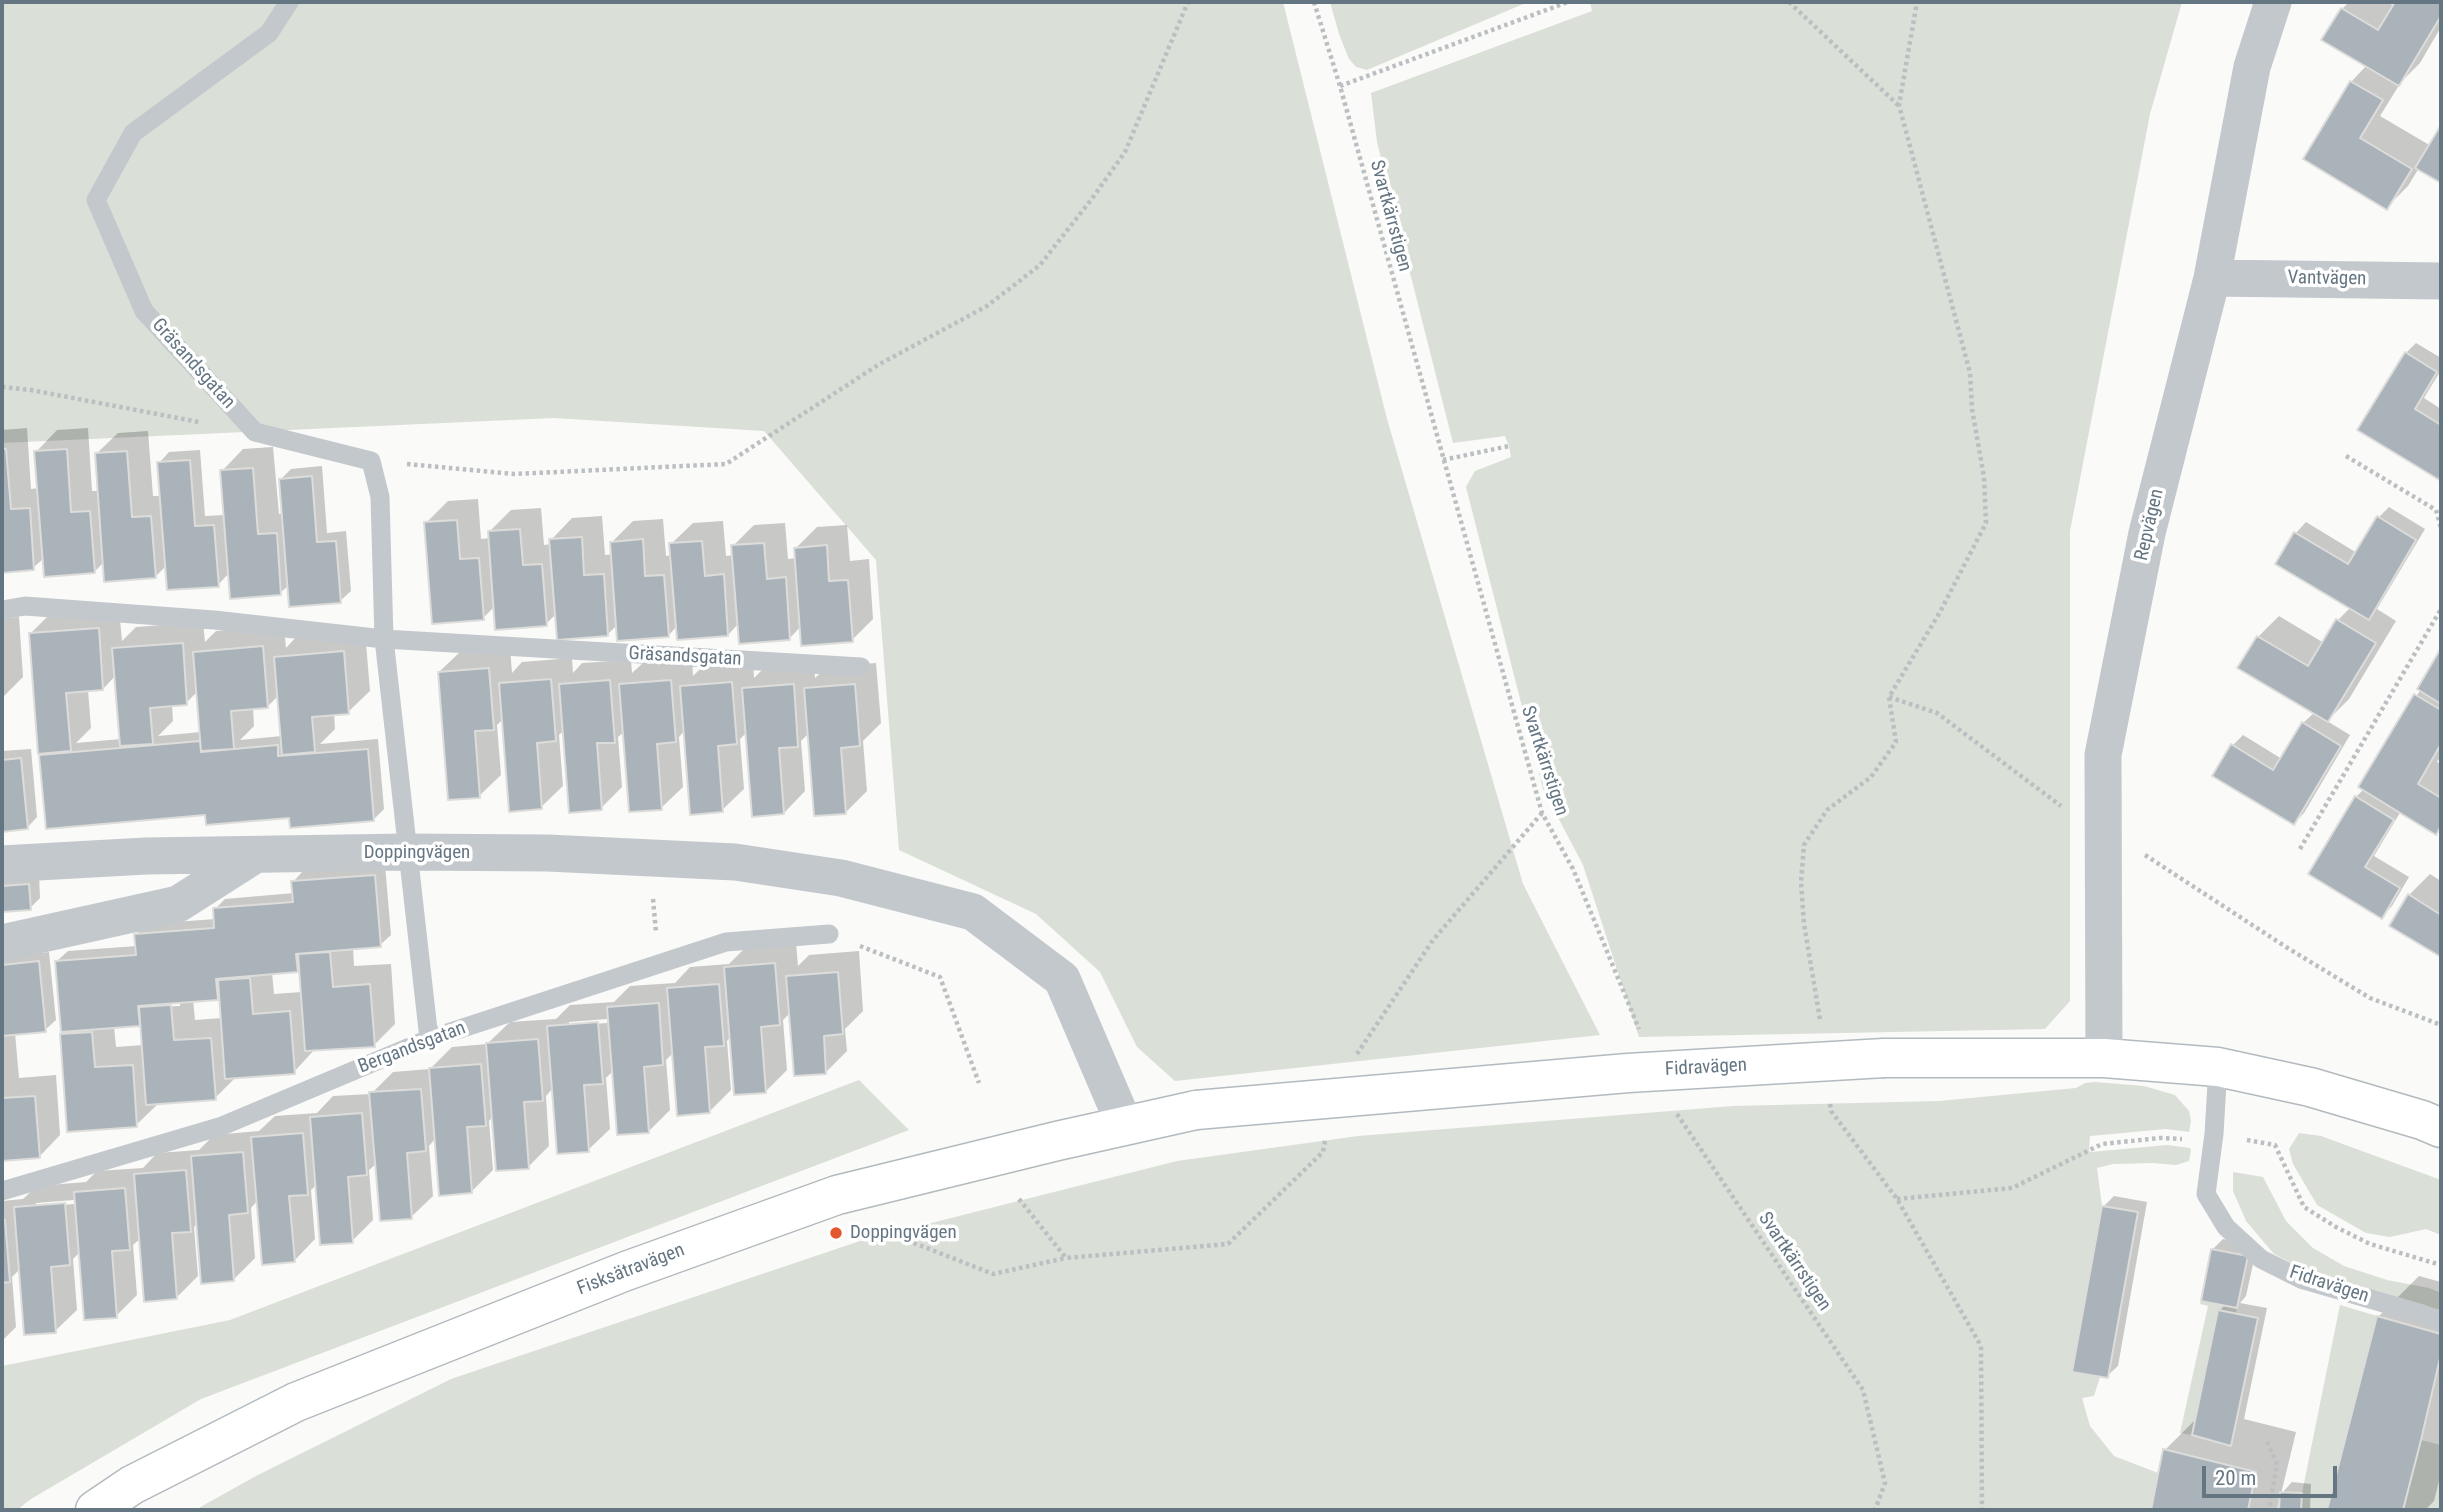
<!DOCTYPE html>
<meta charset="utf-8">
<style>
body{margin:0}
#map{position:relative;width:2443px;height:1512px;overflow:hidden;background:#fafaf8;font-family:"Roboto Condensed",sans-serif}
canvas{display:block}
.frame{position:absolute;inset:0;border:4px solid #657683;pointer-events:none}
.scale{position:absolute;left:2202px;top:1466px;width:135px;height:32px;box-sizing:border-box;border:4px solid #657683;border-top:0;padding-left:9px;font-size:21px;line-height:24px;white-space:nowrap;color:#657683;-webkit-text-stroke:5px #fff;paint-order:stroke}
</style>
<div id="map">
<canvas width="2443" height="1512"></canvas>
<div class="frame"></div>
<div class="scale">20 m</div>
</div>
<script>
const c = document.querySelector('canvas').getContext('2d');
c.lineJoin = 'round';
function paint(path, color) {
  c.fillStyle = color;
  c.fill(path, 'evenodd');
}
function poly(rows) {
  const path = new Path2D();
  for (const r of rows) {
    path.moveTo(r[0], r[1]);
    for (let i = 2; i < r.length; i += 2) path.lineTo(r[i], r[i + 1]);
  }
  return path;
}
function strokePath(path, color, width, dash) {
  c.strokeStyle = color;
  c.lineWidth = width;
  c.lineCap = dash ? 'butt' : 'round';
  c.setLineDash(dash || []);
  c.stroke(path);
}
function drawText(font, color, halo, rows, align = 'center') {
  c.font = font + ' "Roboto Condensed",sans-serif';
  c.lineWidth = 7;
  c.setLineDash([]);
  c.textBaseline = 'middle';
  c.strokeStyle = halo;
  c.fillStyle = color;
  for (const [text, x, y, turn = 0] of rows) {
    c.save();
    c.translate(x, y);
    c.rotate((+turn || 0) * Math.PI / 180);
    c.textAlign = isNaN(turn) ? turn : align;
    if (halo) c.strokeText(text, 0, 0);
    c.fillText(text, 0, 0);
    c.restore();
  }
}
paint(poly([
 [2,2,1283,2,1387,419,1523,884,1600,1035,1175,1081,1137,1047,1100,972,1036,914,899,850,876,560,764,431,554,418,2,443],
 [1330,2,1528,2,1367,70,1356,67,1349,59,1339,34],
 [1590,2,2182,2,2150,114,2070,531,2070,1001,2045,1029,1639,1037,1583,865,1543,789,1466,487,1475,471,1511,457,1509,446,1505,436,1453,443,1377,142,1371,93,1592,11],
 [859,1080,909,1130,201,1399,31,1499,17,1510,2,1510,2,1366,230,1320],
 [2095,1082,2144,1086,2175,1095,2189,1111,2191,1121,2189,1132,2166,1129,2090,1136,2089,1151,2091,1152,2167,1145,2190,1148,2191,1150,2189,1161,2176,1165,2153,1163,2113,1164,2097,1168,2102,1206,2072,1371,2100,1377,2094,1396,2082,1398,2090,1426,2114,1456,2158,1473,2150,1510,195,1510,256,1476,451,1379,860,1241,1177,1161,1358,1136,1733,1106,1939,1101,2076,1088,2085,1083],
 [2299,1133,2321,1136,2441,1180,2441,1235,2426,1229,2390,1237,2366,1233,2317,1205,2293,1164,2289,1149],
 [2233,1172,2263,1177,2286,1221,2313,1248,2344,1266,2387,1280,2429,1288,2441,1293,2441,1310,2353,1286,2300,1268,2274,1254,2246,1221,2233,1191],
 [2201,1301,2237,1308,2236,1314,2218,1311,2192,1435,2180,1433,2208,1306,2200,1304],
 [2340,1305,2377,1316,2327,1510,2301,1510,2302,1493],
 [2421,1440,2441,1445,2441,1510,2403,1510]
]), '#dadfd7');
paint(poly([
 [2349,2,2387,2,2394,6,2397,2,2441,2,2441,27,2420,63,2401,82,2380,116,2431,146,2441,128,2441,181,2419,168,2408,186,2387,207,2305,158,2351,82,2367,65,2342,9],
 [2416,343,2441,358,2441,370,2424,398,2441,409,2441,479,2360,430,2406,353],
 [27,428,31,489,39,488,36,452,57,430,88,428,92,491,99,491,96,454,118,433,148,431,153,496,162,496,159,463,169,452,200,450,205,516,225,515,222,471,243,449,273,447,279,514,284,513,281,479,291,469,322,466,327,533,346,531,351,591,340,601,289,585,280,593,229,573,218,585,167,565,155,577,104,562,94,572,44,558,33,568,2,571,2,430],
 [478,499,481,539,490,538,489,532,511,510,541,508,544,545,551,544,551,540,572,518,602,516,605,555,613,554,612,542,633,521,663,519,666,556,672,555,671,544,693,523,723,521,726,556,734,555,733,546,754,525,785,523,788,559,796,558,795,549,817,527,847,525,850,561,869,559,873,619,852,640,801,626,790,638,739,623,728,635,677,626,668,636,618,624,608,634,556,614,546,624,495,606,483,618,426,523,448,501],
 [2389,507,2425,529,2377,609,2396,621,2349,699,2327,721,2350,735,2304,813,2294,823,2232,746,2243,735,2282,759,2303,723,2315,712,2258,637,2279,616,2324,643,2338,620,2351,607,2278,563,2296,533,2306,522,2357,553,2378,518],
 [119,608,122,641,136,627,203,622,205,642,216,631,284,626,286,648,297,636,365,631,370,691,348,712,334,713,335,729,320,744,378,739,384,809,373,820,207,813,41,756,45,752,30,634,52,612],
 [116,675,121,739,76,743,91,728,88,690,103,689],
 [198,691,201,732,158,736,173,721,172,704,186,703],
 [279,695,282,736,240,740,254,726,253,708,268,706],
 [19,617,23,677,2,698,2,618],
 [510,647,512,673,522,662,572,658,573,673,582,663,631,660,632,673,643,663,692,660,693,676,703,666,753,662,754,678,765,667,814,664,815,678,827,667,876,663,881,723,863,741,867,791,846,812,809,733,801,741,805,791,784,813,747,732,740,739,744,789,722,810,685,730,679,737,683,787,661,808,625,731,618,737,622,787,601,808,564,730,559,735,563,786,541,807,504,718,497,725,501,775,479,796,439,672,461,651],
 [2441,652,2441,756,2437,762,2441,764,2441,827,2436,832,2401,811,2374,856,2409,877,2392,906,2381,917,2310,874,2356,797,2364,789,2360,787,2421,689,2419,688],
 [31,749,37,817,27,828,2,830,2,751],
 [385,865,391,935,380,945,353,948,354,966,391,964,395,1024,374,1045,315,1049,294,1072,237,1076,215,1098,158,1104,136,1125,61,1035,66,1030,57,961,68,951,137,946,136,934,146,924,216,919,215,909,225,899,294,893,293,882,303,871],
 [301,967,302,992,274,994,272,972,297,971],
 [221,995,222,1018,195,1020,193,1000,217,999],
 [180,1002,180,1006,161,1007,161,1004],
 [141,1022,143,1045,116,1047,114,1026,139,1024],
 [2430,874,2441,881,2441,955,2391,925,2409,895],
 [39,875,40,898,30,908,2,910,2,877],
 [796,942,798,966,809,955,859,951,863,1011,845,1029,847,1051,826,1072,791,1012,783,1020,787,1070,766,1091,731,1036,727,1041,731,1090,709,1112,674,1052,666,1060,670,1110,649,1131,613,1071,606,1078,610,1129,588,1150,553,1088,546,1096,549,1146,528,1167,494,1115,489,1121,493,1170,471,1192,436,1138,429,1146,433,1196,411,1217,377,1163,369,1170,373,1220,352,1241,317,1184,311,1190,315,1239,294,1261,258,1200,251,1208,255,1258,233,1280,198,1222,194,1227,198,1276,176,1298,141,1238,133,1245,137,1295,116,1316,80,1252,73,1259,77,1310,55,1331,20,1269,12,1277,16,1327,2,1341,2,1201,23,1199,37,1186,86,1182,97,1171,143,1168,157,1153,199,1150,214,1135,259,1131,275,1116,317,1113,333,1096,371,1094,393,1072,430,1069,452,1047,487,1044,510,1022,556,1019,570,1005,614,1002,630,986,675,983,690,967,729,964,747,946],
 [607,1019,607,1023,569,1026,569,1022],
 [74,1200,74,1204,36,1207,36,1203],
 [49,952,56,1020,45,1030,15,1033,19,1078,56,1075,60,1135,39,1157,2,1159,2,957],
 [2114,1196,2147,1202,2118,1366,2107,1376,2104,1206],
 [2223,1239,2257,1246,2246,1296,2240,1303,2267,1308,2244,1419,2296,1432,2281,1494,2292,1482,2311,1484,2310,1510,2281,1510,2281,1501,2279,1500,2277,1510,2153,1510,2165,1450,2197,1418,2219,1311,2226,1304,2213,1249],
 [2419,1276,2441,1282,2441,1473,2434,1501,2425,1510,2329,1510,2378,1317]
]), '#0003');
const building = poly([
 [2395,2,2441,2,2441,16,2399,86,2321,40,2341,8,2378,30,2395,2],
 [2350,81,2383,100,2360,138,2412,169,2387,210,2303,159,2350,81],
 [2441,125,2441,183,2415,168,2441,125],
 [2405,352,2437,372,2415,409,2441,425,2441,481,2357,430,2405,352],
 [2,449,6,449,11,509,30,508,34,570,2,573,2,449],
 [67,449,71,512,90,511,95,573,44,577,34,451,67,449],
 [127,451,132,517,151,516,156,578,104,582,95,453,127,451],
 [190,460,195,526,214,525,219,587,167,590,157,462,190,460],
 [253,468,258,534,277,533,281,595,230,599,220,470,253,468],
 [312,476,317,542,336,541,341,603,289,607,279,479,312,476],
 [2377,516,2416,540,2369,620,2275,564,2294,532,2348,564,2377,516],
 [457,520,460,559,479,558,484,620,432,624,424,522,457,520],
 [520,529,523,565,542,564,547,626,495,630,488,531,520,529],
 [582,537,584,575,604,574,608,636,557,640,549,539,582,537],
 [643,539,645,576,664,575,669,637,617,641,610,542,643,539],
 [702,541,705,576,724,574,728,636,677,640,669,543,702,541],
 [764,543,767,579,786,577,790,640,739,644,731,545,764,543],
 [827,545,829,581,848,580,853,642,801,646,794,548,827,545],
 [2336,619,2376,643,2328,722,2237,668,2257,636,2308,666,2336,619],
 [99,628,103,690,66,693,71,751,38,754,29,633,99,628],
 [183,643,187,705,150,708,153,744,120,746,112,648,183,643],
 [263,646,268,708,231,711,234,749,201,751,193,652,263,646],
 [2441,648,2441,704,2417,689,2441,648],
 [344,651,349,714,312,717,315,752,282,755,274,657,344,651],
 [489,668,494,730,475,731,480,798,448,800,438,672,489,668],
 [551,679,556,741,537,743,542,809,509,812,499,683,551,679],
 [610,680,615,743,597,743,602,810,569,813,559,684,610,680],
 [671,680,676,742,657,744,662,810,629,812,619,684,671,680],
 [732,682,737,744,718,746,723,812,690,815,680,686,732,682],
 [794,684,798,747,779,748,784,814,752,817,742,688,794,684],
 [855,684,860,746,841,748,846,814,814,816,804,688,855,684],
 [2414,694,2441,710,2441,744,2418,784,2441,798,2441,826,2436,835,2358,787,2414,694],
 [2302,722,2341,746,2294,825,2212,776,2231,744,2273,770,2302,722],
 [200,741,201,752,278,745,278,756,368,749,374,821,290,828,289,818,206,825,205,815,46,829,39,755,200,741],
 [21,758,28,829,2,832,2,760,21,758],
 [2355,796,2394,820,2365,867,2400,888,2382,919,2308,874,2355,796],
 [375,875,381,947,296,954,298,972,216,979,218,1000,138,1006,140,1026,61,1032,55,961,136,955,134,934,214,928,213,908,293,902,291,881,375,875],
 [29,884,31,910,2,912,2,886,29,884],
 [2408,894,2441,915,2441,957,2389,926,2408,894],
 [330,952,333,987,370,984,375,1047,305,1051,298,954,330,952],
 [39,961,46,1032,2,1036,2,965,39,961],
 [775,963,780,1025,761,1027,766,1093,734,1095,724,967,775,963],
 [838,972,843,1034,824,1036,826,1074,794,1076,786,976,838,972],
 [250,978,253,1014,290,1011,295,1074,225,1079,218,980,250,978],
 [719,984,724,1046,705,1047,710,1113,677,1116,667,988,719,984],
 [659,1003,663,1065,644,1067,649,1133,617,1135,607,1007,659,1003],
 [171,1005,174,1040,211,1038,216,1100,146,1105,139,1007,171,1005],
 [598,1022,603,1084,584,1085,589,1152,557,1154,547,1026,598,1022],
 [92,1032,95,1067,133,1065,137,1127,67,1132,60,1034,92,1032],
 [538,1039,543,1101,524,1102,529,1169,496,1171,486,1043,538,1039],
 [481,1064,486,1126,467,1127,472,1193,439,1196,429,1068,481,1064],
 [421,1089,426,1151,407,1153,412,1219,380,1221,369,1092,421,1089],
 [35,1096,40,1158,2,1161,2,1098,35,1096],
 [362,1113,367,1175,348,1177,353,1243,320,1245,310,1117,362,1113],
 [303,1133,308,1195,289,1196,295,1262,262,1265,251,1137,303,1133],
 [243,1152,248,1213,229,1215,234,1281,201,1284,191,1156,243,1152],
 [186,1170,191,1232,172,1233,177,1299,144,1302,134,1174,186,1170],
 [125,1188,130,1250,112,1251,117,1318,84,1320,74,1192,125,1188],
 [65,1203,70,1265,51,1267,56,1333,24,1335,14,1207,65,1203],
 [2102,1206,2138,1212,2108,1378,2072,1372,2102,1206],
 [2,1220,5,1220,10,1282,2,1283,2,1220],
 [2211,1249,2248,1256,2237,1308,2201,1301,2211,1249],
 [2218,1310,2258,1318,2231,1446,2192,1435,2218,1310],
 [2377,1316,2441,1334,2441,1354,2421,1440,2403,1510,2327,1510,2377,1316],
 [2163,1449,2256,1472,2248,1510,2151,1510,2163,1449],
 [2280,1492,2302,1493,2301,1510,2279,1510,2280,1492]
]);
paint(building, '#aab3b9');
strokePath(building, '#dcdcda', 2);
const secondary = poly([
 [1884,1058,2104,1058,2218,1067,2310,1087,2422,1120,2441,1128],
 [95,1510,132,1485,296,1402,626,1271,837,1195,1057,1141,1196,1110]
]);
strokePath(secondary, '#b3babf', 41);
strokePath(poly([
 [1314,2,1340,86,1542,813,1573,869,1639,1029],
 [1789,2,1898,105],
 [1340,86,1568,2],
 [2,387,31,390,199,422],
 [2346,456,2436,510,2441,528],
 [1443,460,1509,446],
 [407,464,514,474,726,464,878,365,987,306,1040,265,1091,200,1125,152,1188,2],
 [1889,697,1937,713,2061,806],
 [2300,849,2441,609],
 [2145,855,2286,947,2370,998,2441,1025],
 [653,899,656,932],
 [860,946,940,977,979,1083],
 [1820,1019,1804,924,1801,882,1804,845,1827,810,1871,777,1896,742,1889,697,1940,612,1986,523,1984,477,1972,409,1970,373,1899,105,1917,2],
 [1357,1054,1433,940,1542,813],
 [1830,1104,1831,1111,1897,1199,1981,1346,1982,1510],
 [1677,1114,1863,1390,1885,1483,1875,1510],
 [2247,1140,2275,1145,2304,1207,2336,1227,2370,1244,2441,1265],
 [1019,1199,1066,1258,1228,1244,1323,1152,1325,1141],
 [1897,1199,2012,1188,2102,1144,2160,1138,2182,1139],
 [881,1230,993,1274,1066,1258],
 [2267,1442,2277,1464,2269,1510]
]), '#bbbfc2', 4.5, [3.5, 3.5]);
strokePath(poly([
 [289,2,269,33,133,133,96,200,144,311,255,432,371,461,380,497,384,639,429,1039],
 [2,610,25,606,214,620,384,639,861,667],
 [2218,1067,2214,1134,2206,1194,2226,1227,2261,1259,2301,1279,2422,1314,2441,1322],
 [2,1191,222,1126,429,1039,726,942,829,934]
]), '#c3c8cc', 19);
strokePath(poly([
 [2212,278,2441,281],
 [2,864,146,856,407,852,548,853,735,862,841,878,973,912,1062,979,1125,1126],
 [2,943,178,904,255,855],
 [2104,1058,2103,755,2147,533,2212,278,2252,67,2273,2]
]), '#c3c8cc', 37);
strokePath(secondary, '#fff', 38);
const secondaryBridge = poly([
 [1196,1110,1628,1073,1884,1058]
]);
strokePath(secondaryBridge, '#b3babf', 41, []);
strokePath(secondaryBridge, '#fff', 38);
for (const [x, y, r, color] of [
 [836,1233,7,"#e4572e"]
]) {
  const dot = new Path2D();
  dot.arc(x, y, r, 0, 2 * Math.PI);
  c.fillStyle = color;
  c.fill(dot);
  strokePath(dot, '#fff', 2.5);
}
drawText('19px', '#657683', '#fff', [
 ["Svartkärrstigen",1390,216,75],
 ["Vantvägen",2327,279,1],
 ["Gräsandsgatan",193,364,48],
 ["Repvägen",2150,525,-77],
 ["Gräsandsgatan",685,657,3],
 ["Svartkärrstigen",1544,761,72],
 ["Doppingvägen",417,853],
 ["Bergandsgatan",412,1048,-21],
 ["Fidravägen",1706,1068,-3],
 ["Svartkärrstigen",1794,1262,56],
 ["Fisksätravägen",631,1270,-21],
 ["Fidravägen",2329,1285,18]
]);
drawText('19px', '#657683', '#fff', [
 ["Doppingvägen",850,1233]
], 'left');
</script>
